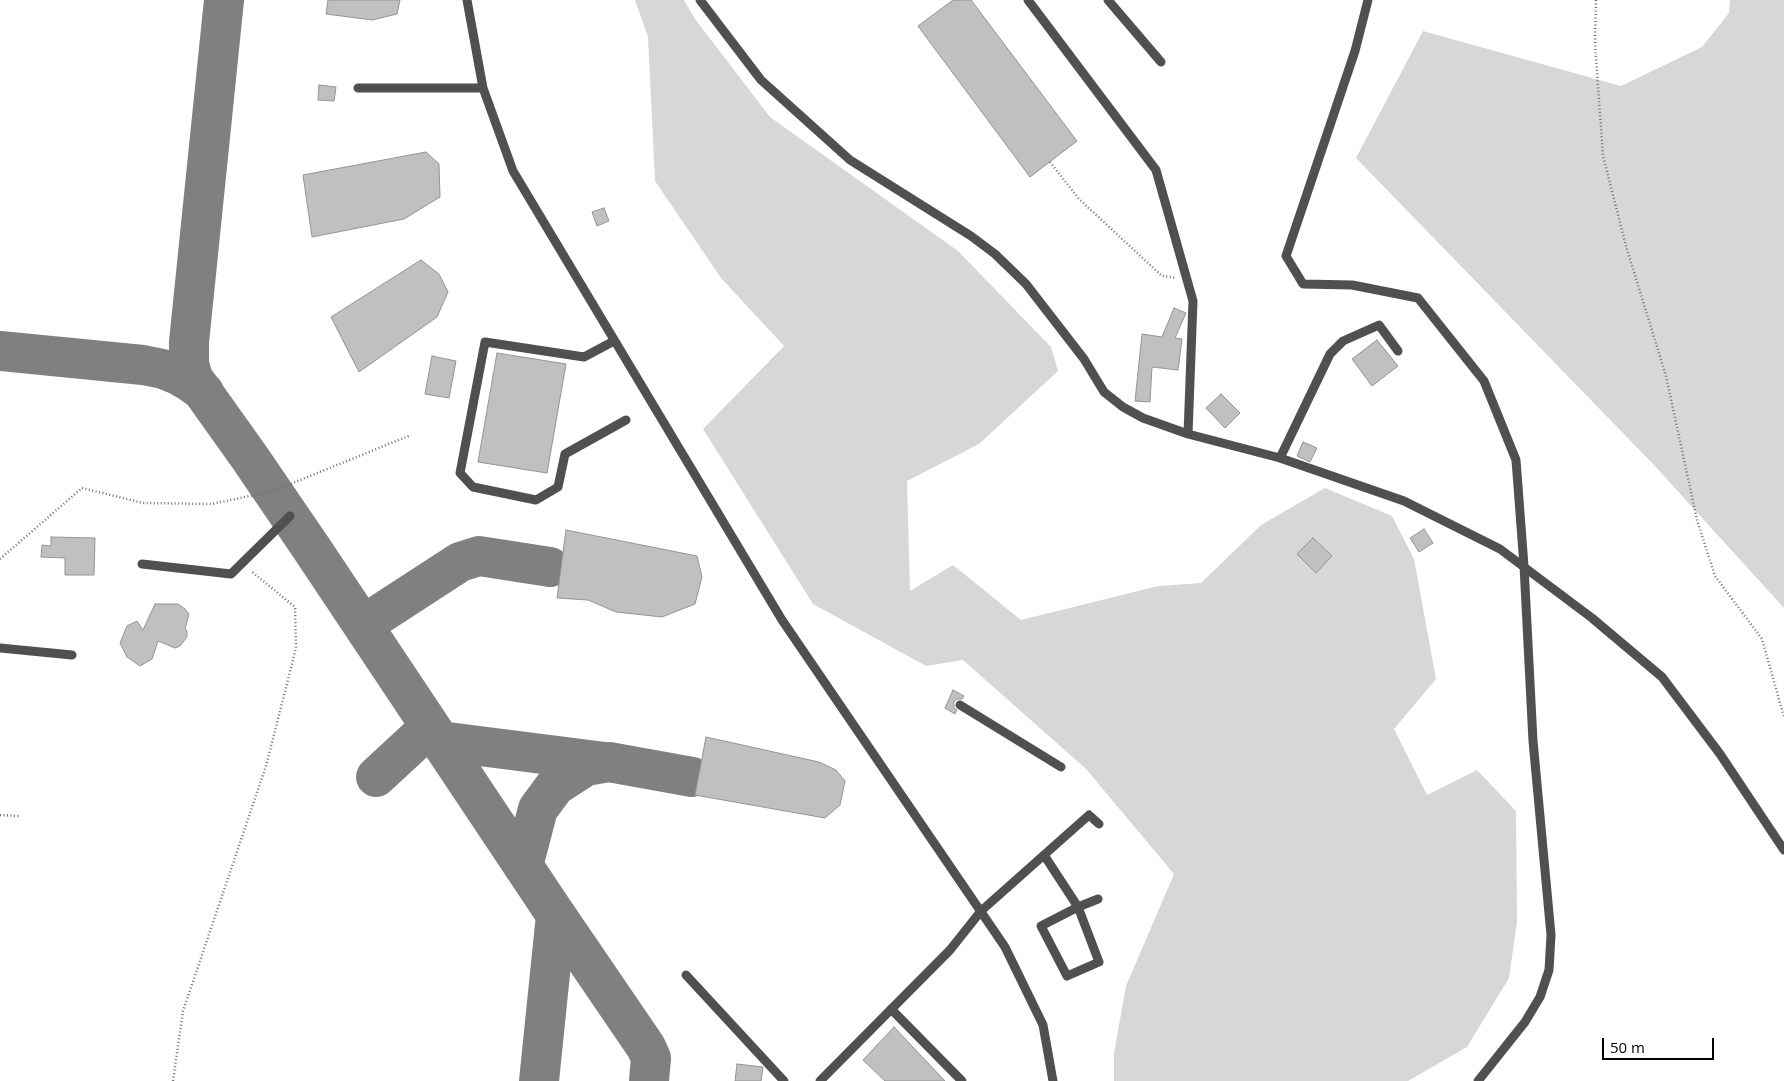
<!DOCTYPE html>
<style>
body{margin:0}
#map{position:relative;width:1784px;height:1081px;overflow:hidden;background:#fff;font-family:"Open Sans",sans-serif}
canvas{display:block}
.scale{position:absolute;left:1602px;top:1038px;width:112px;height:22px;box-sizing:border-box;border:2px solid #000;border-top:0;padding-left:6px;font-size:15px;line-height:18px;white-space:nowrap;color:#000;-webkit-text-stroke:4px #fff;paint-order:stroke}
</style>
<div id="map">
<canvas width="1784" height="1081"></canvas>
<div class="scale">50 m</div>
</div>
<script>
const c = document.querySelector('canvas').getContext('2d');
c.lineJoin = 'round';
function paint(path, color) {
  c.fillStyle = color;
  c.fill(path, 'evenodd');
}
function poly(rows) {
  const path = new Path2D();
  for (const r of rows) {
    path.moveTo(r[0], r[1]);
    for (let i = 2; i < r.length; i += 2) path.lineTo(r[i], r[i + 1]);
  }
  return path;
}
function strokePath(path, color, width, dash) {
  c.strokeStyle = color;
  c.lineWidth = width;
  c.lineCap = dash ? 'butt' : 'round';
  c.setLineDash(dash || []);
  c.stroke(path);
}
paint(poly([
 [635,0,684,0,695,19,770,117,958,251,1051,347,1058,371,979,444,907,481,910,591,953,565,1021,620,1158,586,1201,583,1261,525,1325,488,1392,516,1414,559,1436,679,1394,729,1427,795,1477,770,1516,811,1517,922,1509,978,1467,1047,1408,1081,1114,1081,1114,1053,1126,986,1174,874,1086,769,963,660,926,666,813,604,703,429,784,346,721,278,655,181,648,37],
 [1730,0,1784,0,1784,608,1653,464,1356,158,1423,31,1621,86,1702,47,1729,13]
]), '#d7d7d7');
strokePath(poly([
 [224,0,189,342,189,364,193,378,250,458,312,549,556,915,539,1081],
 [0,351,143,365,163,369,178,375,190,382,204,392],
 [363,625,460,562,479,556,550,567],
 [440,741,605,762],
 [376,777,430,727],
 [523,866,538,809,555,786,586,766,609,762,692,777],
 [556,915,646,1047,651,1058,649,1081]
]), '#808080', 40);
const building = poly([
 [328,0,400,0,397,14,372,20,326,14,328,0],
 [953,0,971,0,1077,141,1030,177,918,26,953,0],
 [319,85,336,87,334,101,318,100,319,85],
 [426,152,439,164,440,197,404,219,312,237,303,175,426,152],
 [604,208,609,221,597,226,592,212,604,208],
 [421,260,439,274,448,292,437,317,359,372,331,317,421,260],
 [1174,308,1186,313,1175,338,1182,339,1178,370,1152,367,1150,402,1135,401,1142,334,1162,337,1174,308],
 [1377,340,1398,366,1372,386,1352,359,1377,340],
 [497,353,566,364,547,473,478,462,497,353],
 [432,356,456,361,449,398,425,394,432,356],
 [1221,394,1240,413,1225,428,1206,408,1221,394],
 [1303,442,1317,448,1310,462,1297,456,1303,442],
 [1424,529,1433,543,1419,552,1410,538,1424,529],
 [566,530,697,556,702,577,695,604,662,617,616,612,588,600,557,598,566,530],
 [51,537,95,538,94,575,65,575,65,558,41,557,42,545,51,546,51,537],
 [1313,538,1332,556,1316,573,1297,554,1313,538],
 [155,604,178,604,185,609,189,614,185,629,187,631,187,637,180,646,175,648,158,641,152,659,140,666,127,657,120,643,127,626,137,621,143,630,155,604],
 [953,690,964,696,962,699,957,699,954,702,954,708,957,710,955,714,945,708,953,690],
 [706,737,819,762,836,770,845,781,840,805,825,818,695,795,706,737],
 [894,1027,945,1081,885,1081,863,1060,894,1027],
 [737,1064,763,1067,761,1081,735,1081,737,1064]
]);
paint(building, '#c0c0c0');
strokePath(building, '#949494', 1);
strokePath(poly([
 [1596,0,1595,43,1603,156,1626,246,1666,376,1697,520,1715,576,1762,639,1784,717],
 [1050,162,1079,199,1162,276,1176,278],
 [0,559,82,488,143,503,212,504,273,491,411,435],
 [0,815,20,816],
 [173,1081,183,1011,266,766,296,648,295,607,251,571]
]), '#727272', 2.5, [1, 2.5]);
strokePath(poly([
 [467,0,483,88,513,171,782,620,1005,947,1043,1025,1053,1081],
 [700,0,761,80,850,160,971,236,995,254,1026,284,1084,359,1104,392,1123,407,1143,418,1188,434,1280,458,1404,501,1500,549,1592,618,1662,677,1720,754,1784,850],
 [1028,0,1156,170,1193,301,1188,434],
 [1108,0,1161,62],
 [1368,0,1355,51,1286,256,1303,284,1352,285,1418,298,1484,381,1516,460,1524,566,1533,741,1551,935,1549,970,1540,997,1525,1022,1478,1081],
 [358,88,483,88],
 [614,341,584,357,485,342,460,473,473,487,536,500,558,487,565,454,626,420],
 [1280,458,1330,354,1343,341,1379,325,1398,351],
 [142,564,231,574,290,516],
 [0,648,72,655],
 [960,705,1061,767],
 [1044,855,1078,907,1099,962,1067,976,1041,926,1078,907,1098,899],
 [686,975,784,1081],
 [891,1009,962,1081],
 [820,1081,950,950,981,911,1089,815,1099,824]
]), '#505050', 9);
</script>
